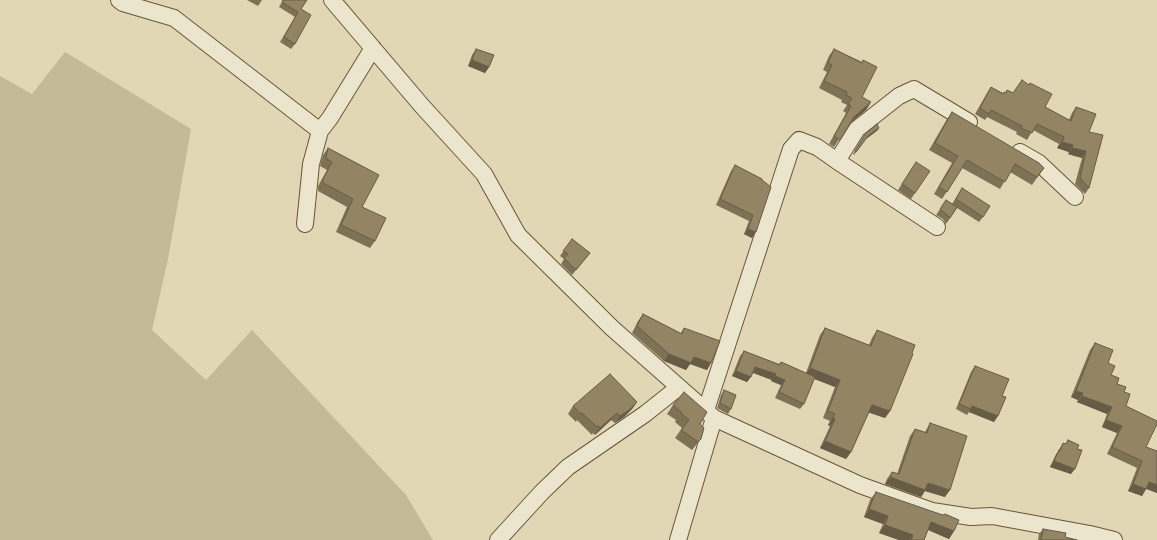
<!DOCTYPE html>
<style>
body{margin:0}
canvas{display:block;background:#e1d7b4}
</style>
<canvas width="1157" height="540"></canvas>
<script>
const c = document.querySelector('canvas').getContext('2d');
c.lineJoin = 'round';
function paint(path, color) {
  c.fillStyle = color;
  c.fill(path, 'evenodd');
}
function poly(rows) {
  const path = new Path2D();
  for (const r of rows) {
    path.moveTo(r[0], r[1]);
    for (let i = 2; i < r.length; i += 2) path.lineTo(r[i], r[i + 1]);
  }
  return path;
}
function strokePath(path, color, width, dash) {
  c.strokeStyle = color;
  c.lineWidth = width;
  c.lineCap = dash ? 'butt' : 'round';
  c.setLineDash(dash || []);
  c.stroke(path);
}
paint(poly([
 [65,52,191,129,168,259,152,330,206,380,252,330,406,495,433,540,0,540,0,76,32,94]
]), '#c5ba98');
const street = poly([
 [119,0,123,3,174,18,320,131],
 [332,0,422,106,484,174,518,235,612,328,714,418,860,485,932,511,971,517,992,516,1090,534,1114,540],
 [1020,152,1039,163,1075,197],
 [837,161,937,227],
 [305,224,311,164,320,131,330,118,373,48],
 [706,410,791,149,799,140,817,147,837,161,857,129,899,96,914,89,969,122],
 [498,540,542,492,568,467,645,414,679,387],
 [678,540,714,418]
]);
strokePath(street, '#685538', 18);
strokePath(street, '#ece5ce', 16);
paint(poly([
 [247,0,262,0,258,6],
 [283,0,307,0,301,9,295,44,291,49,280,42,295,17,279,7],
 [476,49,489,67,485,73,468,66,472,55],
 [834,49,862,62,863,60,862,97,871,102,866,110,850,123,834,147,829,144,846,113,843,111,847,105,841,102,842,100,819,88,827,72,823,70,829,56],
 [991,87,1003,93,1005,93,1007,90,1045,107,1069,120,1072,113,1076,107,1089,132,1089,188,1085,194,1075,184,1082,158,1068,154,1069,152,1057,148,1059,144,1033,130,1027,140,1016,134,1017,132,987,117,985,120,975,114,987,93],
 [952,112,1044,168,1032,185,1010,172,1000,189,962,168,942,199,934,194,952,163,929,150,947,119],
 [878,130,866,139,854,155,853,154,866,133],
 [328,148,362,207,375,241,370,248,336,232,347,207,318,191,318,186,327,170,320,166,323,155],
 [735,165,762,180,752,238,744,234,749,221,716,205,731,171],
 [912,168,915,193,911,199,898,190],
 [962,188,983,217,979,222,957,208,946,224,943,219,936,215,946,200,952,204],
 [572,239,590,253,572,275,561,264,564,259,560,256],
 [643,314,680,334,684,328,711,363,707,370,690,364,686,370,664,361,632,333,638,321],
 [825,328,869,345,872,338,877,330,890,411,885,418,869,412,851,452,846,459,820,448,830,426,828,425,830,421,823,418,835,387,814,379,804,404,800,409,775,398,781,385,771,381,772,380,753,373,747,382,732,376,740,356,744,351,779,364,781,362,806,373,820,335],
 [1095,343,1108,363,1111,375,1117,384,1124,392,1126,406,1146,447,1157,451,1157,493,1146,489,1142,496,1128,491,1137,468,1107,454,1117,433,1102,427,1107,414,1077,402,1078,400,1071,397,1090,350],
 [975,366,1002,396,994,422,969,412,967,415,956,409,971,372],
 [724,390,731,409,728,414,717,408,721,395],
 [637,402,632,409,624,417,615,423,611,420,595,435,593,433,592,435,577,420,576,422,568,414,573,406],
 [673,405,700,424,701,439,692,450,675,438,682,428,675,422,676,420,667,414],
 [930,423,945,497,925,491,921,497,885,484,887,479,892,472,897,474,910,436,915,429,925,432],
 [1068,440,1077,449,1071,474,1050,467,1055,456,1063,443,1066,444],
 [876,492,954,531,949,539,928,530,924,540,899,540,879,533,883,524,864,517,870,500],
 [1043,529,1065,537,1077,540,1038,540,1039,534]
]), '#7e7256');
paint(poly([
 [472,60,489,67,485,73,468,66],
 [871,102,866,110,849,124,854,117],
 [879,128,878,130,866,139,868,136],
 [1062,142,1073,145,1069,152,1057,148],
 [1072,148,1086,151,1082,158,1068,154],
 [748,229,756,232,752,238,744,234],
 [669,354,694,357,711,363,707,370,690,364,686,370,664,361],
 [755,367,776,374,772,380,751,372],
 [810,368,840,380,835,387,805,375],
 [736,371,751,377,747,382,732,376],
 [775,376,785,380,781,385,771,381],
 [1076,391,1083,393,1078,400,1071,397],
 [1082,396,1112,407,1107,414,1077,402],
 [637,402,632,409,624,417,615,423,620,416],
 [872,405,890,411,885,418,867,412],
 [972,406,998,416,994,422,969,412],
 [617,413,611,420,595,435,600,428],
 [833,418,835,419,830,426,828,425],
 [1106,420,1122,426,1117,433,1102,427],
 [825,441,851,452,846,459,820,448],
 [1054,461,1075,469,1071,474,1050,467],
 [890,477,928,483,950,490,945,497,925,491,921,497,885,484],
 [1149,482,1157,485,1157,493,1145,488],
 [1133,484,1146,489,1142,496,1128,491],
 [869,509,888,516,883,524,864,517],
 [931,522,954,531,949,539,926,529],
 [885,525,913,535,909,540,899,540,879,533]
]), '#675c46');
const building = poly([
 [283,0,307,0,301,9,311,15,295,44,284,37,298,12,282,2,283,0],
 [476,49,494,55,489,67,472,60,476,49],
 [834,49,862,63,863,60,877,67,862,97,871,102,854,117,840,140,834,136,851,106,848,104,852,98,846,95,847,92,824,81,832,65,828,63,834,49],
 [1022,80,1029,85,1030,83,1052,94,1045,107,1071,121,1076,107,1096,114,1089,132,1103,135,1089,188,1080,178,1086,151,1072,148,1073,145,1062,142,1064,137,1037,124,1032,133,1021,128,1022,126,991,110,989,114,980,108,991,87,1003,94,1004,92,1006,93,1007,90,1013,93,1022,80],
 [952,112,1039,163,1044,168,1037,177,1015,164,1005,182,967,160,947,192,939,187,958,156,935,143,952,112],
 [877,124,879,128,868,136,856,152,855,151,866,133,877,124],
 [328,148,379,175,362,207,386,218,375,241,341,225,353,199,323,183,323,179,332,162,326,158,328,148],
 [916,162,930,171,915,193,902,184,916,162],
 [735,165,762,179,762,180,771,187,756,232,748,229,753,215,720,199,735,165],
 [962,188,990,206,983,217,956,199,962,188],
 [946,200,957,207,950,218,946,214,940,209,946,200],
 [572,239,590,253,576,270,564,258,568,254,563,251,572,239],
 [643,314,682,334,684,328,720,341,711,363,694,357,691,363,669,354,637,326,643,314],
 [825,328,871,346,877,330,915,345,912,353,913,354,890,411,872,405,851,452,825,441,835,419,833,418,835,414,828,411,840,380,810,368,825,328],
 [1095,343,1113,350,1108,363,1115,366,1111,375,1119,378,1117,384,1126,387,1124,392,1130,394,1126,406,1157,421,1157,424,1146,447,1157,451,1157,485,1149,482,1146,489,1133,484,1142,461,1112,447,1122,426,1106,420,1112,407,1082,396,1083,393,1076,391,1095,343],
 [744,351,780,365,781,362,815,377,804,404,779,392,785,380,775,376,776,374,755,367,751,377,736,371,744,351],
 [975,366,1009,379,1002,396,1006,397,998,416,972,406,971,409,959,404,975,366],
 [610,374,637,402,629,410,620,416,617,413,600,428,599,426,597,427,582,413,581,414,573,406,610,374],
 [724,390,736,395,731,409,720,403,724,390],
 [684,392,707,412,700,424,704,428,701,439,698,442,681,430,689,420,681,413,681,412,673,405,684,392],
 [930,423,967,436,950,490,928,483,925,490,890,477,892,472,899,474,915,429,927,433,930,423],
 [1068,440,1079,445,1077,449,1082,450,1075,469,1054,461,1059,450,1060,451,1063,443,1066,444,1068,440],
 [876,492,934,512,943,515,945,514,959,520,954,531,931,522,924,540,911,540,913,535,885,525,888,516,869,509,876,492],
 [1043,529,1066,533,1065,537,1077,540,1041,540,1043,529]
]);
paint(building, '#938464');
strokePath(building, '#675c46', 1);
</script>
